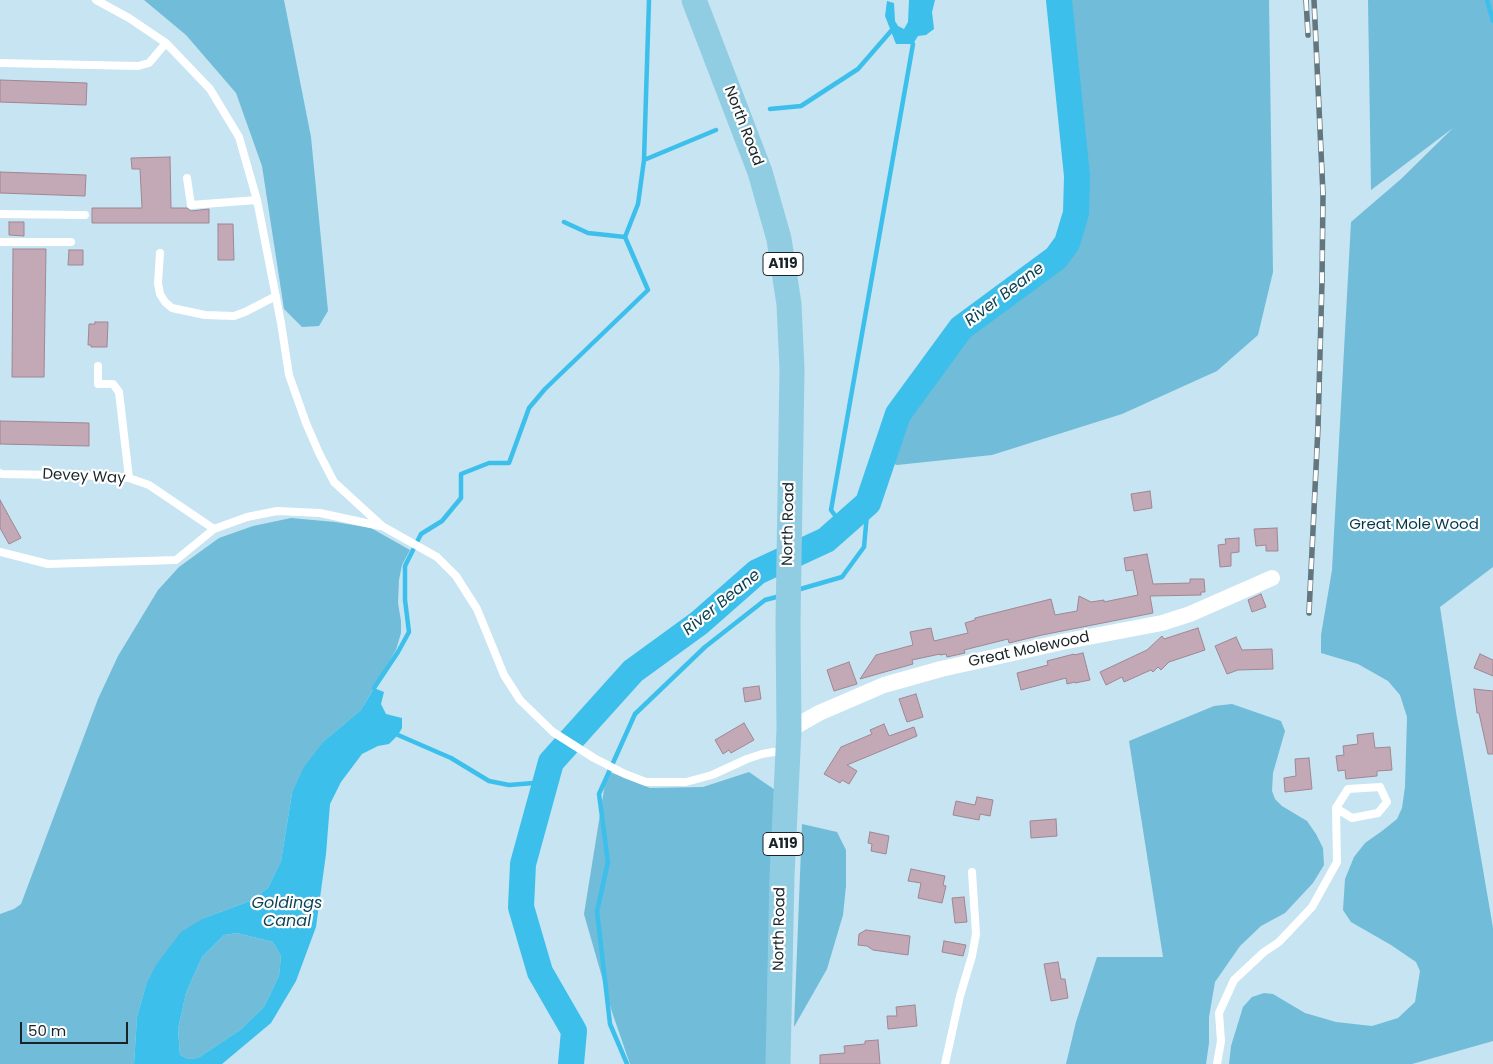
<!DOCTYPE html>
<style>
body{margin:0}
#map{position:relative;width:1493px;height:1064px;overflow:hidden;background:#c6e4f1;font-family:Poppins,sans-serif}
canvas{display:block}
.scale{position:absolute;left:20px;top:1022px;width:108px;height:22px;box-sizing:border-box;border:2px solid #182428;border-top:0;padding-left:6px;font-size:15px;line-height:18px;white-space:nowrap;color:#182428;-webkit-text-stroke:4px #fff;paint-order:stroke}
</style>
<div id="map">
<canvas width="1493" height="1064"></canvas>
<div class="scale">50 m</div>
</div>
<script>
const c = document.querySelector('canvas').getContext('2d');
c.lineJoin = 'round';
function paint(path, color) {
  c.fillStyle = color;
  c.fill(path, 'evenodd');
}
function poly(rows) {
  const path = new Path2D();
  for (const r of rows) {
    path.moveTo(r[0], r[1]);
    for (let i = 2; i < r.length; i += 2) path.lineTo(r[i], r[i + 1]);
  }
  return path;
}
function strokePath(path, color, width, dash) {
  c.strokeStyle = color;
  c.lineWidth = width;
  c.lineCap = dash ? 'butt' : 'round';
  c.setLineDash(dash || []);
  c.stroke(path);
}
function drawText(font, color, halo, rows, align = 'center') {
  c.font = font + ' Poppins,sans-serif';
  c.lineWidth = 4.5;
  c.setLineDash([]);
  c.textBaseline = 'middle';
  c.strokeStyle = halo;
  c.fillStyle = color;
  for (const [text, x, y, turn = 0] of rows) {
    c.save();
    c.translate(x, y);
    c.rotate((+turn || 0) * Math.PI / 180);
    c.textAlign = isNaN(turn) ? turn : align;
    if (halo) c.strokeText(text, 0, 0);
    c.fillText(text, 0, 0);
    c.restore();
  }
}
paint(poly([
 [144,0,284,0,311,137,328,311,319,326,302,327,284,309,262,166,236,93,186,35],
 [1068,0,1269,0,1273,272,1258,335,1217,371,1122,414,992,455,897,465,878,458,935,359,980,316,1048,274,1081,229,1089,184],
 [1368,0,1493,0,1493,567,1440,607,1456,712,1493,928,1493,1041,1412,1064,1229,1064,1231,1046,1243,1007,1252,997,1264,993,1273,994,1305,1013,1336,1022,1372,1026,1398,1018,1415,1002,1420,971,1416,962,1391,945,1351,922,1343,910,1345,879,1354,857,1365,843,1382,831,1397,819,1402,808,1405,787,1407,717,1400,695,1388,681,1358,664,1321,653,1321,635,1332,570,1351,222,1401,179,1453,128,1371,190],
 [291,518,335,522,371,528,410,550,402,565,399,580,398,603,401,621,401,633,396,650,361,710,324,741,292,793,281,861,268,888,250,901,204,918,146,985,137,1017,134,1064,0,1064,0,914,14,909,21,904,98,699,118,656,158,590,179,567,219,538,253,526],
 [1232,704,1281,721,1285,731,1273,773,1272,791,1275,799,1282,806,1307,821,1316,834,1323,848,1324,865,1313,883,1285,913,1261,926,1240,946,1215,982,1209,1017,1209,1043,1206,1064,1066,1064,1076,1022,1097,957,1163,957,1129,741,1214,706],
 [607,771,650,788,703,787,749,772,775,790,769,1064,630,1064,612,1012,584,914],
 [802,824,837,832,846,850,846,886,843,915,827,969,794,1027],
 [237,933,273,942,281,956,279,976,264,1007,240,1030,198,1058,188,1059,180,1055,178,1029,186,993,202,957,224,935]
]), '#71bcd9');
paint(poly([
 [909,0,935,0,932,12,934,29,926,35,918,36,913,44,896,44,885,16,887,1,894,3,895,21,898,26,904,29,908,22],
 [374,688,384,692,381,704,386,714,402,718,402,728,398,735,389,744,378,746,362,754,341,782,330,804,326,854,316,927,296,981,271,1023,222,1064,134,1064,137,1017,146,985,156,965,181,932,204,918,250,901,268,888,281,861,292,793,304,767,324,741,361,710],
 [237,933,273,942,281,956,279,976,264,1007,240,1030,198,1058,188,1059,180,1055,178,1029,186,993,202,957,224,935]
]), '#3dbfeb');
strokePath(poly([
 [1487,0,1493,21],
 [770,109,801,106,858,69,891,31],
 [644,160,716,130],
 [564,222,588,233,625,237],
 [842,525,831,510,913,44],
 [797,590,842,577,864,547,868,503],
 [374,688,398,652,409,632,405,600,405,566,421,534,442,521,461,498,461,474,489,463,509,463,529,408,545,389,648,290,625,237,638,204,644,160,649,0],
 [398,735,451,758,489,781,509,785,546,782],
 [627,1064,610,1024,597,911,608,862,599,794,635,714,705,647,765,600,780,596]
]), '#3dbfeb', 4.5);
strokePath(poly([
 [571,1064,574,1031,540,972,521,907,523,864,551,762,633,671,699,623,757,572,826,540,868,503,898,414,961,328,1056,258,1067,243,1076,213,1077,176,1059,0]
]), '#3dbfeb', 26);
const building = poly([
 [0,80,87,83,86,105,0,102,0,80],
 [170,157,171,208,187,208,191,211,209,209,209,223,92,223,92,208,142,208,140,169,132,169,131,158,170,157],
 [0,172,86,175,85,196,0,193,0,172],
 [9,222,24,222,24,236,9,235,9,222],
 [218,224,233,224,234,260,218,260,218,224],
 [13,249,46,249,44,377,12,377,13,249],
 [69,250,83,250,83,265,68,265,69,250],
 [95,322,108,322,107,347,91,347,91,345,88,345,89,324,95,324,95,322],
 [0,421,89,423,89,446,0,444,0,421],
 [1150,491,1152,508,1134,511,1131,494,1150,491],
 [0,500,21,538,9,544,0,528,0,500],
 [1277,528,1278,551,1266,551,1266,545,1256,546,1254,529,1277,528],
 [1239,538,1239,552,1231,553,1231,566,1220,567,1218,545,1226,544,1225,539,1239,538],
 [1147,554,1153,584,1190,583,1190,579,1204,579,1205,592,1201,592,1201,595,1150,596,1153,613,1042,635,1009,643,1008,639,964,650,965,653,947,657,946,654,940,655,940,654,912,660,913,664,860,679,876,655,913,645,910,632,931,628,934,641,968,633,965,623,975,620,975,618,1051,599,1055,615,1077,611,1079,596,1091,602,1104,600,1104,602,1138,595,1133,570,1126,571,1124,558,1147,554],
 [1261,594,1266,607,1252,612,1248,600,1261,594],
 [1198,628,1205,650,1169,662,1161,670,1158,667,1153,672,1151,670,1124,682,1122,677,1106,685,1100,672,1147,650,1162,636,1164,639,1198,628],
 [1236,637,1242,650,1272,649,1273,669,1238,670,1227,674,1215,646,1236,637],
 [1083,653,1090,680,1075,683,1075,682,1067,684,1066,678,1021,690,1017,673,1048,665,1047,661,1074,654,1074,655,1083,653],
 [1480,654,1493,660,1493,676,1474,668,1480,654],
 [849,662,857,684,834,691,827,670,849,662],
 [759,686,761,699,745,702,743,688,759,686],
 [1474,689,1493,691,1493,754,1488,754,1479,713,1477,713,1474,689],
 [916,694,923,717,907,722,899,699,916,694],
 [744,723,754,740,731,753,729,750,723,754,715,740,744,723],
 [884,724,889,736,914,727,917,736,847,765,857,771,849,784,842,780,840,783,824,774,841,747,872,734,870,730,884,724],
 [1373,733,1375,748,1390,747,1392,770,1377,771,1377,776,1346,779,1345,770,1338,771,1336,756,1344,755,1343,746,1358,744,1357,735,1373,733],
 [1309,758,1312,789,1285,792,1284,778,1296,776,1295,759,1309,758],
 [977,797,993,800,990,816,980,814,979,820,953,815,956,801,975,805,977,797],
 [1056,819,1057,836,1031,838,1030,821,1056,819],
 [870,832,889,836,886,854,871,851,872,844,868,843,870,832],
 [911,869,945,876,943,885,946,886,942,903,918,898,921,883,908,881,911,869],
 [964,897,967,922,955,923,952,898,964,897],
 [866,930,910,936,908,955,873,950,867,946,858,945,859,934,866,930],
 [944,941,966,945,963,956,942,952,944,941],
 [1058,962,1061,979,1065,979,1068,998,1051,1001,1044,964,1058,962],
 [915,1005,917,1026,888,1029,887,1016,897,1016,896,1007,915,1005],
 [878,1040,880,1064,820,1064,820,1055,845,1053,844,1046,865,1044,865,1041,878,1040]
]);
paint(building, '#c3a8b5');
strokePath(building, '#a08693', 1);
strokePath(poly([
 [96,0,129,18,166,43,210,89,239,137,257,200,281,323,289,375,306,423,319,453,334,482,382,526,437,557,456,576,477,609,504,675,520,700,553,732,594,758,625,774,646,782,686,782,712,775,747,759,762,754,773,752,785,753],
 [0,63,138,66,149,63,166,43],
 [187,178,191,205,257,200],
 [0,214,85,215],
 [0,242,71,242],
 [160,253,158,283,160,294,165,302,172,308,205,315,234,316,245,312,276,296],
 [98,366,98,384,113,384,119,392,129,478],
 [0,473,2,474,106,476,129,478,149,485,214,529],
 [0,552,48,564,176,560,214,529,247,517,277,511,320,513,380,526],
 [1380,787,1387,802,1378,813,1352,818,1336,808,1348,789,1380,787],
 [945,1064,960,996,972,956,976,934,972,872],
 [1217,1064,1221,1041,1219,1013,1234,980,1264,952,1279,942,1312,907,1337,862,1336,808]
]), '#fff', 8);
strokePath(poly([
 [789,730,819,713,884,685,941,669,1004,655,1062,642,1162,623,1190,614,1272,578]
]), '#fff', 16);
strokePath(poly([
 [694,0,760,172,779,239,789,304,792,370,788,623,789,730,782,876,778,1064]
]), '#91cde2', 25);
const rail = poly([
 [1306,0,1308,35],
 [1309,613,1318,427,1322,281,1323,194,1314,0]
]);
strokePath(rail, '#63767e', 5.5);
strokePath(rail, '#fff', 4, [11]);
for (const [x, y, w] of [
 [783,264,40],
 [783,844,40]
]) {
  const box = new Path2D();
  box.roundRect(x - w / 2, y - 11.5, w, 23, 4);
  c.fillStyle = '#fff';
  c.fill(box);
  strokePath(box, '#182428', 1);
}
drawText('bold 14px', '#182428', null, [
 ["A119",783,264],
 ["A119",783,844]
]);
drawText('15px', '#182428', '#fff', [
 ["North Road",743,126,69],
 ["Devey Way",84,477,3],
 ["North Road",789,524,-89],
 ["Great Molewood",1029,650,-12],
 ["North Road",780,929,-89]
]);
drawText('15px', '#00384a', '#fff', [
 ["Great Mole Wood",1414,525]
]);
drawText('italic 16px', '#0c4456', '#fff', [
 ["River Beane",1005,295,-37],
 ["River Beane",722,603,-39],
 ["Goldings",287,904],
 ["Canal",287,922]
]);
</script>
